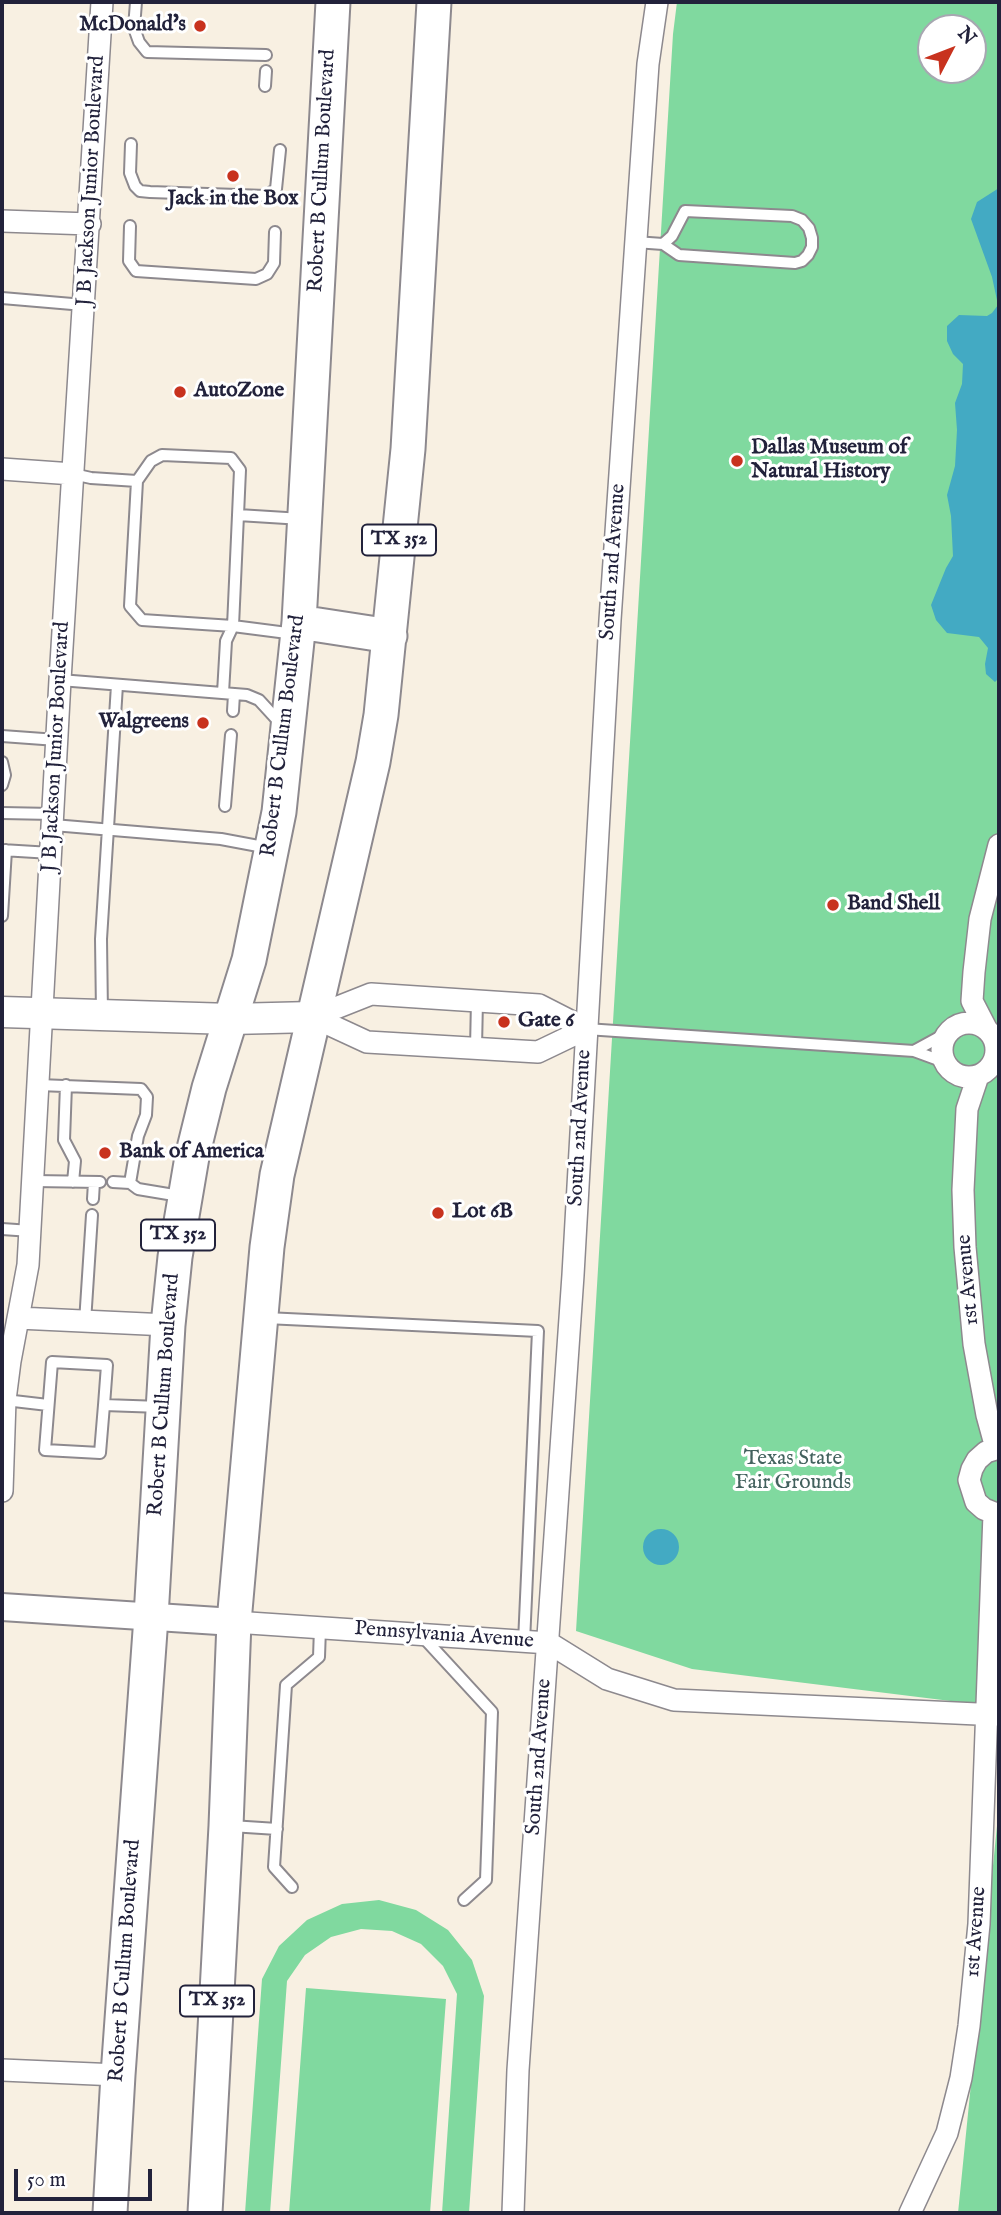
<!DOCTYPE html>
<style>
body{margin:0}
#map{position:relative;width:1001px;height:2215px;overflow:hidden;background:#f8f0e2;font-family:"IM FELL English",serif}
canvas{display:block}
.frame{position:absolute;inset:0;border:4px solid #22223b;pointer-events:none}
.north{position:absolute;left:917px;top:14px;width:70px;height:70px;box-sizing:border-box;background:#fff;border:2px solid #a7a7b1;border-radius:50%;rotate:48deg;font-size:19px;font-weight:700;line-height:28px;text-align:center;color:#22223b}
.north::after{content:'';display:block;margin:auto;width:24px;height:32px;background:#c8321e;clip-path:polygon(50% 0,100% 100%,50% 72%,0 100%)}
.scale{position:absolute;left:14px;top:2169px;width:138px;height:32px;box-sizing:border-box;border:4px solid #22223b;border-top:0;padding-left:9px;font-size:21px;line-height:24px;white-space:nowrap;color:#22223b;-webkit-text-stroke:5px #fff;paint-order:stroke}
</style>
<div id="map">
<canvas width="1001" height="2215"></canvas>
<div class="frame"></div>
<div class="north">N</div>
<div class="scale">50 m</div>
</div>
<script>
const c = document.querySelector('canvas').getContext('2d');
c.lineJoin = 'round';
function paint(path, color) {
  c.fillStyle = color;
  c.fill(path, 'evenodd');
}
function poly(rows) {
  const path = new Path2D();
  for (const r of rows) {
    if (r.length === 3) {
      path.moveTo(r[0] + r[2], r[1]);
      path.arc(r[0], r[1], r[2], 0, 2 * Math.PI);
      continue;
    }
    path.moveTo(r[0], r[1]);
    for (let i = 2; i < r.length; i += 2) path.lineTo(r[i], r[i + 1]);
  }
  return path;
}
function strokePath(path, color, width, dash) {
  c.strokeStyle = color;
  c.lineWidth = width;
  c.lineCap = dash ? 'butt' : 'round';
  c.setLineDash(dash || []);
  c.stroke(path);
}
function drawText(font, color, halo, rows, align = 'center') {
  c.font = font + ' "IM FELL English",serif';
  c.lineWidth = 6;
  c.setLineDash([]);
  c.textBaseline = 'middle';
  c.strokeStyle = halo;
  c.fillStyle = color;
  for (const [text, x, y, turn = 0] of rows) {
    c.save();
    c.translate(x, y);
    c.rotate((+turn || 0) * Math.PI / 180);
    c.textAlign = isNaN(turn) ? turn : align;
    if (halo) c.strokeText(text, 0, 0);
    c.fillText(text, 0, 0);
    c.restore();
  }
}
paint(poly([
 [677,2,999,2,999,1707,692,1669,576,1631,673,34],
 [931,28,973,28,973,70,931,70],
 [999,1806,999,2213,958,2213],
 [379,1900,416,1910,448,1930,472,1960,484,1996,469,2213,442,2213,457,1994,443,1966,421,1944,392,1931,361,1929,331,1937,305,1955,287,1981,270,2213,245,2213,262,1979,279,1946,307,1920,342,1904],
 [306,1988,446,1999,430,2213,289,2213]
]), '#80d99f');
paint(poly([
 [999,188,999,678,995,682,986,674,985,664,988,648,979,637,947,633,936,620,931,605,946,568,953,556,951,516,947,495,955,466,957,430,955,403,962,384,963,364,953,354,947,341,947,326,959,315,987,316,992,313,998,305,992,277,971,219,977,202],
 [661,1547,18]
]), '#43aac3');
const service = poly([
 [136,2,134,28,139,42,147,52,266,55],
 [265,86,266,71],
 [131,144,130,173,135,186,140,191,150,192,266,196,276,189,280,150],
 [130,226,129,261,136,271,256,279,267,274,274,263,275,232],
 [635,242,663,244,679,255,795,263,802,261,808,255,812,247,812,238,809,228,802,220,792,216,685,211,672,236,663,244],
 [2,298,84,305],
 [73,474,91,478,137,481],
 [238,515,233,626,142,620,130,606,137,481,151,461,162,455,231,458,240,470,238,515,302,519],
 [60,680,247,695,259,700,281,724],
 [223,693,226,641,233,626,295,634],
 [233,711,234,694],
 [2,736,57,740],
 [2,762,5,775,2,785],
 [225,806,231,735],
 [2,813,53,814],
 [53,825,221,839,269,848],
 [2,850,51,853],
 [2,916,6,850],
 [102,1013,101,939,117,685],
 [586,1029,914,1051,944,1062],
 [476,1048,477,1000],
 [914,1051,947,1033],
 [992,1065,999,1063],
 [39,1085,141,1089,147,1097,146,1115,138,1136,130,1183,138,1189,180,1196],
 [66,1085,64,1140,75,1161,73,1182],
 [34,1181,100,1182],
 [113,1182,130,1183],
 [93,1199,94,1182],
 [2,1229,31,1231],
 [266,1318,538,1331,524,1642],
 [85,1322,92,1215],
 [5,1400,48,1405],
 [104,1405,100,1453,45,1450,52,1362,107,1365,104,1405,161,1407],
 [423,1637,492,1712,486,1880,464,1900],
 [231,1826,277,1829],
 [292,1887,274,1867,286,1685,319,1657,320,1628]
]);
const minor = poly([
 [2,221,90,224],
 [2,469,73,474],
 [313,1017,367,1042,538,1052,586,1029],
 [313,1017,371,994,539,1005,586,1029],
 [969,1050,27],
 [987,1030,972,1001,974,972,980,919,999,845],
 [978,1076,967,1109,963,1190,965,1247,974,1344,987,1415,996,1448],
 [18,1318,168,1325],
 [999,1448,986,1452,977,1460,972,1469,969,1480,976,1502,984,1509,999,1515],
 [2,1491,5,1400,10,1361,28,1265,60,680,102,2],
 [234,1622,549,1643,607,1679,674,1700,999,1715],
 [2,2070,118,2075],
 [513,2213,518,2070,573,1275,610,620,648,64,657,2],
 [910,2213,947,2133,961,2078,969,2026,979,1924,994,1514]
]);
const tertiary = poly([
 [2,1607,234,1622]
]);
const secondary = poly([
 [2,1012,231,1019,313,1017]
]);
const primary = poly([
 [299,622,390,636],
 [110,2213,118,2075,151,1617,168,1325,175,1257,192,1157,209,1088,249,960,279,812,299,622,333,2],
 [205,2213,226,1826,234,1622,267,1247,277,1175,373,762,381,715,408,449,434,2]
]);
strokePath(service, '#8d898e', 14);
strokePath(minor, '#8d898e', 24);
strokePath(tertiary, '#8d898e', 30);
strokePath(secondary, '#8d898e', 33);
strokePath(primary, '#8d898e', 37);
strokePath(service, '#fff', 10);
strokePath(minor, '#fff', 21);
strokePath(tertiary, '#fff', 26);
strokePath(secondary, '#fff', 30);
strokePath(primary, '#fff', 33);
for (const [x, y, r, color] of [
 [200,26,7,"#c8321e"],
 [233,176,7,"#c8321e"],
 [180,392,7,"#c8321e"],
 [737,461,7,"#c8321e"],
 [203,723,7,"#c8321e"],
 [833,905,7,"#c8321e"],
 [504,1022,7,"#c8321e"],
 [105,1153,7,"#c8321e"],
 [438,1213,7,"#c8321e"]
]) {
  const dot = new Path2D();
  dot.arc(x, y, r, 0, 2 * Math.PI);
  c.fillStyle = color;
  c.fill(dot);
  strokePath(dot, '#fff', 2.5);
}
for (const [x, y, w] of [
 [399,540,74],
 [178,1235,74],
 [217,2001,74]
]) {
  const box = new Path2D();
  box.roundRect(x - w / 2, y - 15.5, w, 31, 5);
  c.fillStyle = '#fff';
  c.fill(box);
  strokePath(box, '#22223b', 2);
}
drawText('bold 19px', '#22223b', null, [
 ["TX 352",399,540],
 ["TX 352",178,1235],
 ["TX 352",217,2001]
]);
drawText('bold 21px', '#22223b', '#fff', [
 ["McDonald's",186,26,"right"],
 ["Jack in the Box",233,200,"center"],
 ["AutoZone",194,392],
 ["Dallas Museum of",751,449],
 ["Natural History",751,473],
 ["Walgreens",189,723,"right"],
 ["Band Shell",847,905],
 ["Gate 6",518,1022],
 ["Bank of America",119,1153],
 ["Lot 6B",452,1213]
], 'left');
drawText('21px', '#22223b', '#fff', [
 ["Robert B Cullum Boulevard",323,171,-87],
 ["J B Jackson Junior Boulevard",92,181,-87],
 ["South 2nd Avenue",614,562,-86],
 ["Robert B Cullum Boulevard",284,736,-83],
 ["J B Jackson Junior Boulevard",57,747,-87],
 ["South 2nd Avenue",581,1128,-87],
 ["1st Avenue",969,1280,-95],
 ["Robert B Cullum Boulevard",165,1395,-86],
 ["Pennsylvania Avenue",444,1636,4],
 ["South 2nd Avenue",540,1757,-86],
 ["1st Avenue",977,1932,-86],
 ["Robert B Cullum Boulevard",126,1961,-86]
]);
drawText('21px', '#43625e', '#fff', [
 ["Texas State",793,1460],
 ["Fair Grounds",793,1484]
]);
</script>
